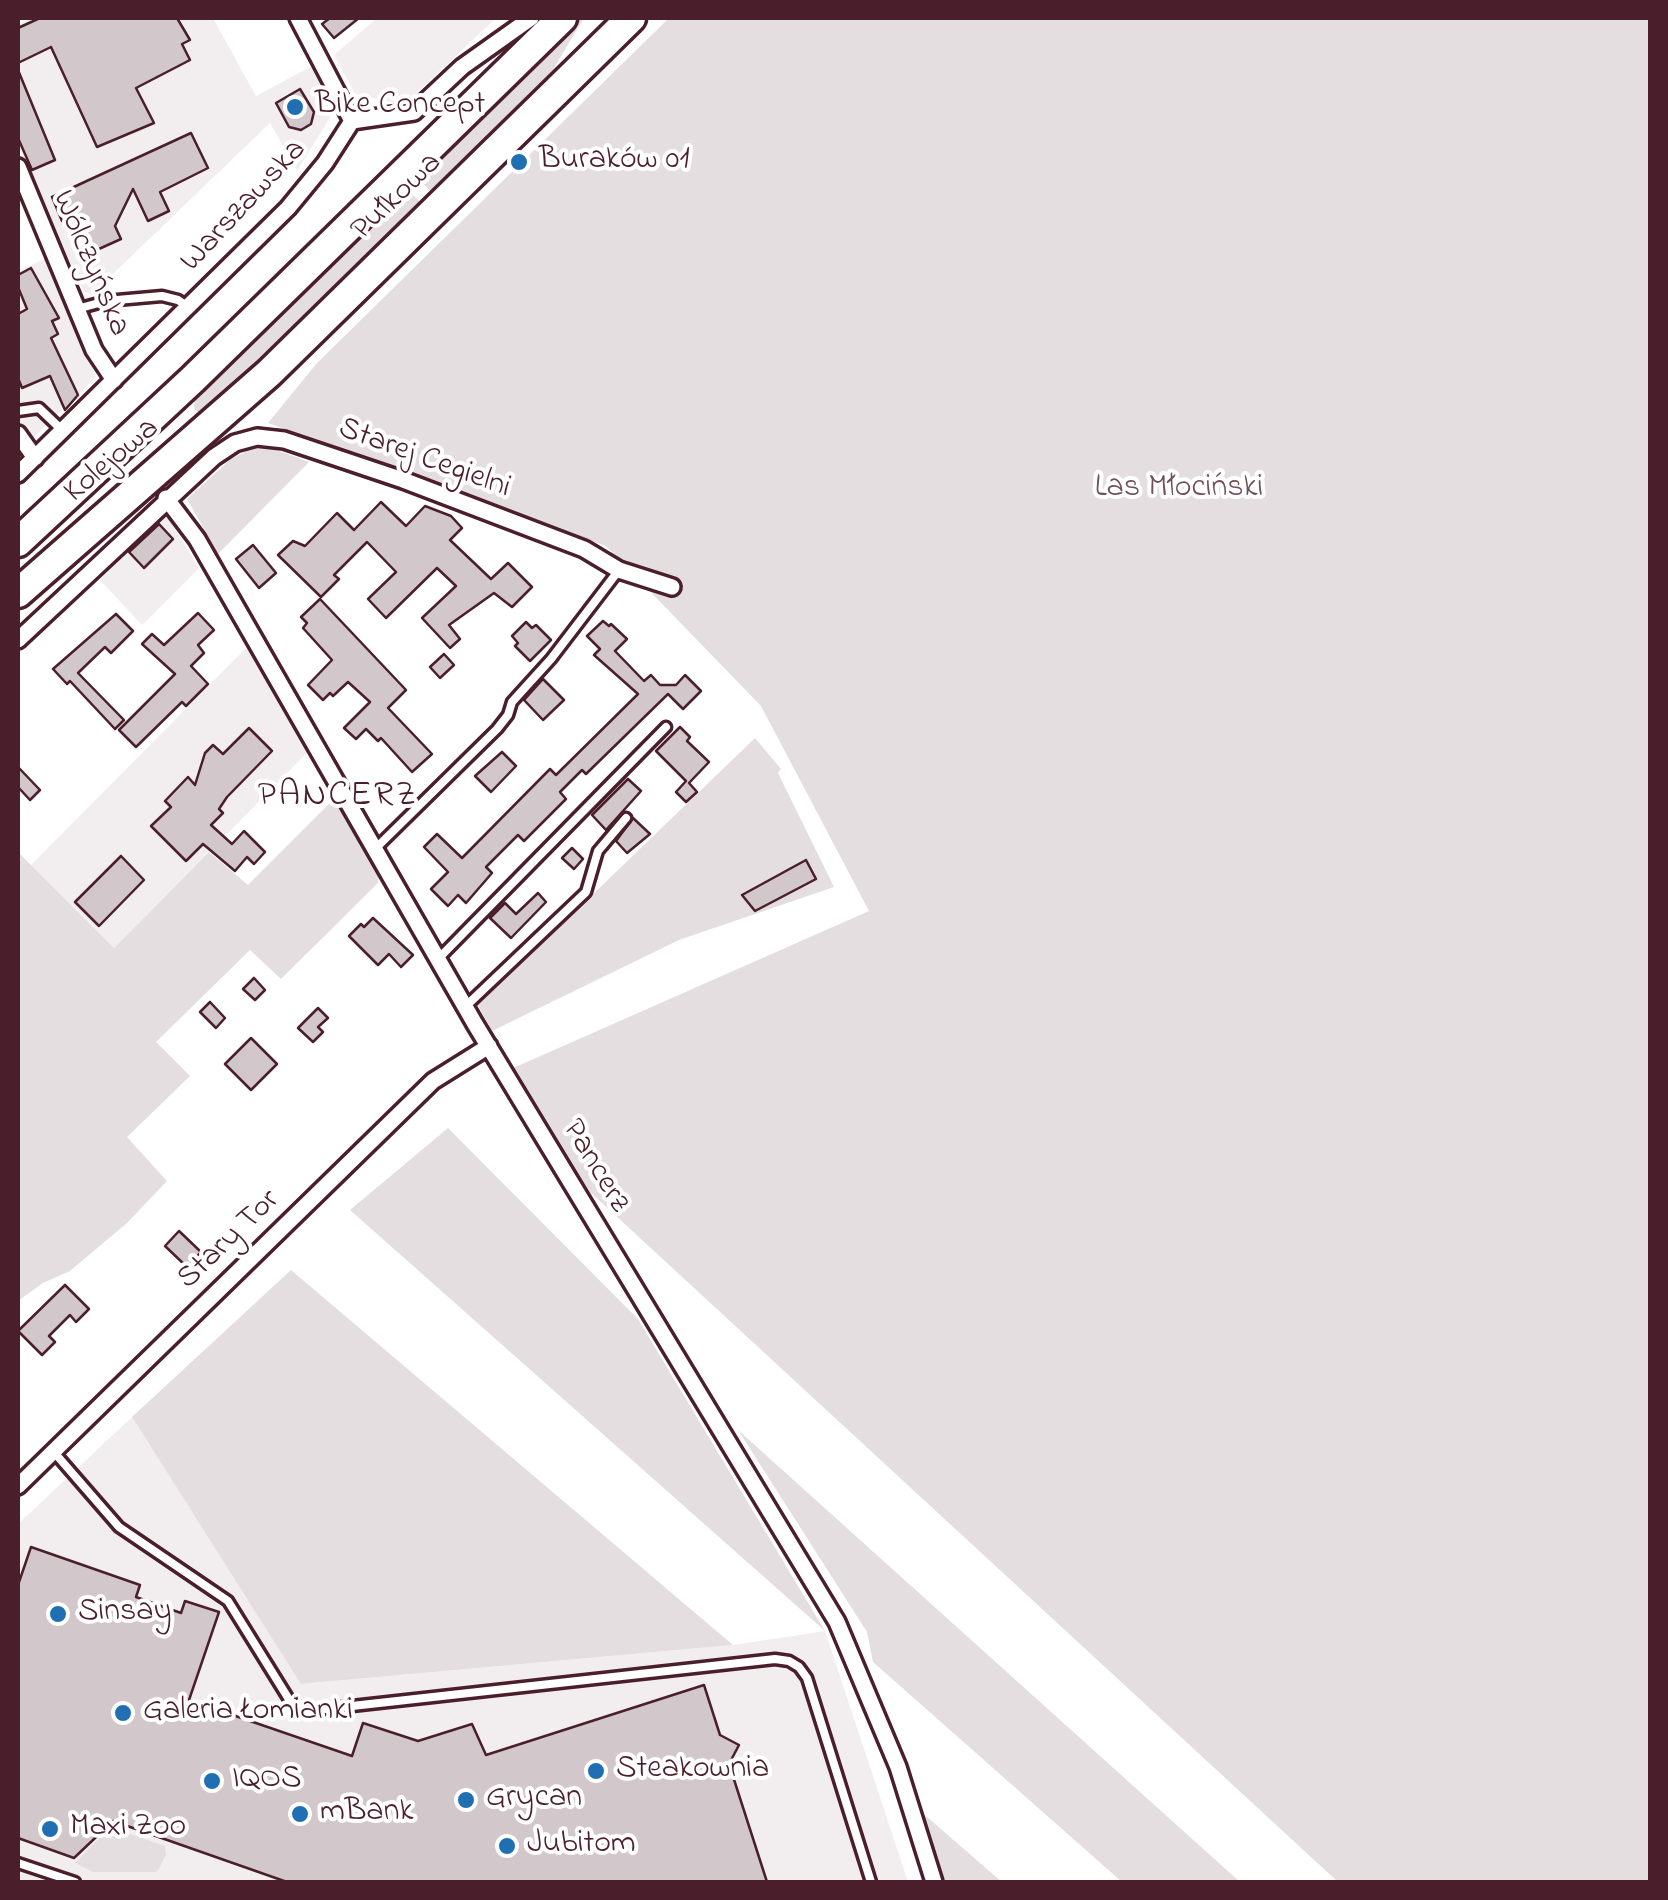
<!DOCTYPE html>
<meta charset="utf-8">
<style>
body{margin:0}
#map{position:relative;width:1668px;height:1900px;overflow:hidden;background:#fff;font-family:"Indie Flower",sans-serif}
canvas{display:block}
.frame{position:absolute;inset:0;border:20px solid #4a1f2b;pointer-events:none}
</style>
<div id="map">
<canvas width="1668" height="1900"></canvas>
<div class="frame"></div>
</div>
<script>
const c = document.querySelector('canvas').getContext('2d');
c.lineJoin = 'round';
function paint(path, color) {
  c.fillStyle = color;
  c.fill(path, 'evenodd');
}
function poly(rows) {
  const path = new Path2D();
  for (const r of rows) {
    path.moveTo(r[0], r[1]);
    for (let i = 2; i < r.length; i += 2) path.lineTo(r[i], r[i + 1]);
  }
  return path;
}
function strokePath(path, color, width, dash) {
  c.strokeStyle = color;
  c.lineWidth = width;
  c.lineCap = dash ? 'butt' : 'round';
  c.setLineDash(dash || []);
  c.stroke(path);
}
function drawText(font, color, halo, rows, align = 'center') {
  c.font = font + ' "Indie Flower",sans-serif';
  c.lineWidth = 8;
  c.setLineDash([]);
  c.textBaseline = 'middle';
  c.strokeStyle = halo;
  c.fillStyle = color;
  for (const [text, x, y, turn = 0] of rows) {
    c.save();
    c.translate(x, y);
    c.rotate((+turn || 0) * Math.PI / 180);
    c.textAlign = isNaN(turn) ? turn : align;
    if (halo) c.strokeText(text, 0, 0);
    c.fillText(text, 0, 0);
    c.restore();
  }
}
paint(poly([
 [31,18,213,18,256,96,314,65,334,111,297,171,270,123,92,294,83,291,18,146,18,25],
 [377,18,496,18,404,105,355,94,334,55],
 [47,258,96,377,27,444,18,421,18,271],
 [163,517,169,519,199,568,142,625,100,580],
 [247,647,307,753,114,948,31,865],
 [132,1417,302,1684,733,1645,825,1631,908,1882,18,1882,18,1524]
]), '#f2eeef');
paint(poly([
 [577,18,584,18,537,96,437,197,416,177],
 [669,18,1650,18,1650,1882,1338,1882,589,1191,511,1069,869,911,761,706,606,546,268,423,317,363],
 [405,187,425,207,208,412,197,412,194,408,195,394],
 [261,444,309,462,218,554,187,499,231,459],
 [755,738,781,769,778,773,834,887,679,940,492,1031,478,1005],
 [335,798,379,872,378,883,281,979,250,950,156,1042,190,1076,127,1137,167,1181,127,1223,70,1271,43,1283,18,1301,18,852,114,948,209,852,248,885],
 [448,1128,638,1319,825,1631,350,1210],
 [291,1270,733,1645,301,1684,132,1417],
 [738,1430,1240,1882,1122,1882,873,1662,867,1632],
 [919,1810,1002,1882,942,1882],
 [110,1827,165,1846,166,1855,157,1872,93,1872,75,1863]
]), '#e5dee0');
const building = poly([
 [40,18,177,18,190,40,182,44,190,60,136,88,154,123,97,147,51,47,18,63,18,28,40,18],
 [330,18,359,18,334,38,322,24,330,18],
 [18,70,55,160,32,170,18,138,18,70],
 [300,89,314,112,311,124,301,130,289,127,276,103,300,89],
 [191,133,208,168,160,192,169,211,148,221,133,189,115,226,121,239,90,253,73,216,62,221,52,197,191,133],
 [31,268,59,318,52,321,58,334,51,338,78,395,65,410,50,376,22,388,18,378,18,314,27,309,18,287,18,275,31,268],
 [381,502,406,526,425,506,451,516,462,528,450,540,491,579,508,563,532,587,512,607,494,593,449,625,460,639,450,648,422,618,456,586,437,568,386,618,368,599,396,572,367,542,334,575,339,579,321,597,278,555,293,541,305,546,337,513,354,530,381,502],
 [159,524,173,539,144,568,129,552,159,524],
 [253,545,276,573,259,588,236,559,253,545],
 [320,599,406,690,388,708,432,754,412,772,381,738,378,741,366,729,356,739,344,728,370,702,348,682,333,696,330,693,323,700,308,685,332,660,303,628,307,623,301,617,320,599],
 [198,613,214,630,198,645,204,653,191,666,208,684,186,706,182,702,136,747,119,730,175,674,142,644,152,634,164,645,198,613],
 [116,614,133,631,111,653,105,647,78,673,124,720,115,729,70,681,67,684,53,669,116,614],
 [603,621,609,626,611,624,627,639,615,651,644,681,651,675,660,685,676,685,685,675,701,691,683,709,668,694,586,774,582,770,560,792,566,799,524,841,518,835,486,867,492,873,466,903,458,895,448,906,431,889,448,872,424,847,437,834,462,858,550,769,556,775,638,694,594,655,600,649,587,636,603,621],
 [526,622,532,628,536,625,551,640,530,661,515,646,518,643,512,636,526,622],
 [444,654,454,665,440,678,430,667,444,654],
 [543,679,564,700,543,720,524,700,543,679],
 [680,727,690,737,687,741,709,762,689,783,697,792,686,802,676,792,686,781,656,751,680,727],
 [249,728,272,751,227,797,219,809,223,813,211,825,232,844,244,831,265,852,254,864,247,857,235,871,203,844,186,861,151,826,171,807,165,801,188,777,195,785,205,753,213,745,223,754,249,728],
 [502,752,516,766,491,792,475,776,502,752],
 [18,767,40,790,30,800,18,787,18,767],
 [628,779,641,791,606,830,592,815,628,779],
 [633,818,650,834,627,853,616,841,633,818],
 [572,848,583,859,574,869,562,858,572,848],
 [121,856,144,880,99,926,75,902,121,856],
 [806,860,816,879,755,911,742,895,806,860],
 [538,893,546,902,511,938,490,918,505,903,516,914,538,893],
 [373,918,413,955,401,967,389,954,378,965,349,936,361,924,364,927,373,918],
 [254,978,265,990,255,1000,243,989,254,978],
 [210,1002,225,1018,216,1028,200,1012,210,1002],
 [318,1008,328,1018,318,1027,323,1032,313,1042,298,1028,318,1008],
 [251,1038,277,1064,251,1090,225,1064,251,1038],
 [179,1231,201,1252,187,1267,165,1246,179,1231],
 [65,1285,89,1309,76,1322,70,1315,49,1336,55,1342,42,1355,18,1331,65,1285],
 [31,1547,140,1585,136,1597,181,1613,185,1601,219,1612,189,1700,352,1756,363,1723,418,1741,472,1724,486,1755,704,1685,720,1735,739,1745,729,1764,767,1882,287,1882,113,1821,74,1858,18,1838,18,1585,31,1547]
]);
paint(building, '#d2c7cb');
strokePath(building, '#4a1f2b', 2.5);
const lane = poly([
 [77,309,106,301,162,296,178,300,188,307],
 [18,411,39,408,63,431],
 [376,848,497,729,508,715,512,702,551,659,619,570],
 [439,958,666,727],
 [466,1006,586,892,598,851,626,818],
 [53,1451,119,1527,228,1601,290,1701,307,1711,775,1659,789,1661,799,1667,807,1678,871,1882],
 [18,1863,75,1882]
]);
const street = poly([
 [298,18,352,121],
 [352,121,414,112,462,67,531,18],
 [18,167,94,350,114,380],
 [18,434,35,458],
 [18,474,288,208,325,163,352,121],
 [166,498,197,539,475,1024,837,1622,898,1767,934,1882],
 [18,640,214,457,235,443,257,437,284,440,403,480,584,549,619,570,672,587],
 [18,1486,433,1081,489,1046]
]);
const highway = poly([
 [18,542,193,379,562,18],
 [18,593,269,373,631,18]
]);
strokePath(lane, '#4a1f2b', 15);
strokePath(street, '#4a1f2b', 22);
strokePath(highway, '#4a1f2b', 35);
strokePath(lane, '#fff', 8);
strokePath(street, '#fff', 15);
strokePath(highway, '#fff', 28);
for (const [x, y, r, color] of [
 [295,107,10,"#1f6fb2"],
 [519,162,10,"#1f6fb2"],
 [58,1614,10,"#1f6fb2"],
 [123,1713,10,"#1f6fb2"],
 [596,1771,10,"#1f6fb2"],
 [212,1781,10,"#1f6fb2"],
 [466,1800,10,"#1f6fb2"],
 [300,1814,10,"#1f6fb2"],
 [50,1829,10,"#1f6fb2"],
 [507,1846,10,"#1f6fb2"]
]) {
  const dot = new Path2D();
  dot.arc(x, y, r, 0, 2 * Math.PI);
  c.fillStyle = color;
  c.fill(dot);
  strokePath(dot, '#fff', 4);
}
drawText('32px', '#4a1f2b', '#fff', [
 ["Bike Concept",315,107],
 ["Buraków 01",539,162],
 ["Sinsay",78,1614],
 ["Galeria Łomianki",143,1713],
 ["Steakownia",616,1771],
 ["IQOS",232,1781],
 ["Grycan",486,1800],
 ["mBank",320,1814],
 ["Maxi Zoo",70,1829],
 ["Jubitom",527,1846]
], 'left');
drawText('32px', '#4a1f2b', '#fff', [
 ["Pułkowa",398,198,-44],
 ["Warszawska",245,207,-47],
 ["Wólczyńska",89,264,67],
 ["Starej Cegielni",424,460,20],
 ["Kolejowa",113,462,-40],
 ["Pancerz",594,1167,59],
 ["Stary Tor",230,1241,-44]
]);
drawText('32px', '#714f58', '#fff', [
 ["Las Młociński",1179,490]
]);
c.letterSpacing = '2.5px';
drawText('35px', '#4a1f2b', '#fff', [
 ["PANCERZ",338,798]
]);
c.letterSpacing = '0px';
</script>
